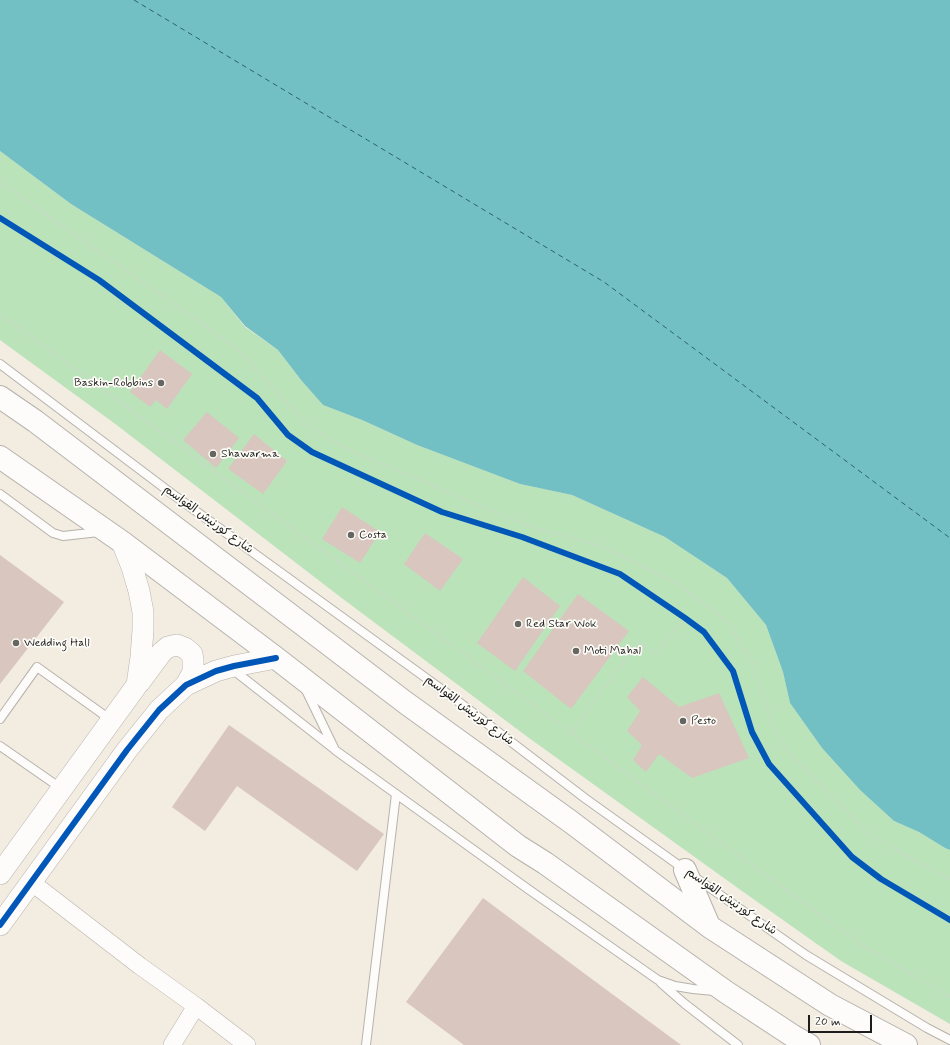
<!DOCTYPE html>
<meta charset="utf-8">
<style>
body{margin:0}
#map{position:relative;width:950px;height:1045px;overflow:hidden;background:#f2ece1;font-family:Mynerve,sans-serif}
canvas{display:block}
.scale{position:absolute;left:808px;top:1015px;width:64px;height:18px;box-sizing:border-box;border:2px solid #1c1c1c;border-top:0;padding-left:5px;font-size:12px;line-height:14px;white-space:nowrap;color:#1c1c1c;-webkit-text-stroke:3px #fdfcf7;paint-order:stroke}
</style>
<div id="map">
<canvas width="950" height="1045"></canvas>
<div class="scale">20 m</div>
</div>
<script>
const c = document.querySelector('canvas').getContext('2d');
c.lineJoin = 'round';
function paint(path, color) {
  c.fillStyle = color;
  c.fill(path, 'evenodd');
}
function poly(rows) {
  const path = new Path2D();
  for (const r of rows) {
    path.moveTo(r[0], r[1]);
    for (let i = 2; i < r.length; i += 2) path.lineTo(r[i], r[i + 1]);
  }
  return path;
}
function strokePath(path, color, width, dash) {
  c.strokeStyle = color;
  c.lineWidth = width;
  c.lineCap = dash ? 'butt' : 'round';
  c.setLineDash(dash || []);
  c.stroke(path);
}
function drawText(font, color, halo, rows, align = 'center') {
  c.font = font + ' Mynerve,"Playpen Sans Arabic",sans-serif';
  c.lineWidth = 3.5;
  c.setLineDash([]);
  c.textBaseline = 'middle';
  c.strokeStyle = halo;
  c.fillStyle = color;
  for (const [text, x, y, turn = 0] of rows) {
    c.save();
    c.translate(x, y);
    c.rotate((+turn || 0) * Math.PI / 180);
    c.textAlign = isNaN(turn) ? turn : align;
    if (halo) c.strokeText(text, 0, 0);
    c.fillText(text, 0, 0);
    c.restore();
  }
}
paint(poly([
 [0,151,71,204,221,297,245,327,278,350,301,380,323,405,362,420,417,445,520,484,572,495,665,537,727,578,766,625,783,672,790,703,822,748,860,790,894,821,919,832,945,848,950,850,950,1024,841,961,742,891,529,738,343,599,114,423,0,340]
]), '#bbe3ba');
paint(poly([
 [0,0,950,0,950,850,945,848,919,832,894,821,860,790,822,748,790,703,783,672,766,625,727,578,665,537,572,495,520,484,417,445,362,420,323,405,301,380,278,350,245,326,221,297,71,204,0,151]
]), '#72bfc4');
strokePath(poly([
 [134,0,604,282,950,538]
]), '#2c646a', 1, [5, 4]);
paint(poly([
 [160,350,192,374,167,409,156,400,150,407,130,392],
 [207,412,239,438,216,468,183,440],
 [254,434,287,461,263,494,228,469],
 [342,507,380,532,360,563,322,539],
 [425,533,463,559,440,591,404,564],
 [0,555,64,602,0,684],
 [523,577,560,606,515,671,477,643],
 [578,594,629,631,571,709,523,671],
 [643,677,679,707,719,693,749,758,692,778,659,754,646,772,633,760,642,745,627,731,640,711,627,697],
 [229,725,384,834,357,871,237,786,205,831,172,807],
 [483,898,577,968,681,1045,464,1045,406,1002]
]), '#d8c6bf');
const service = poly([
 [0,364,171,493,455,699,586,799,684,869],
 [0,494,53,533,63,536,99,532],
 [232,669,333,748],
 [305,688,335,750,528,889,658,980,675,986,693,989,714,991],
 [0,719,37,667,111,720],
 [0,746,62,789],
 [693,876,806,955,927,1028,950,1040],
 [661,983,685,1004,738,1045],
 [366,1045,396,794]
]);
const minor = poly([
 [31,882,140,966,196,1006,247,1045],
 [172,1045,196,1006]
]);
const tertiary = poly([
 [139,683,162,652,168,647,177,645,185,648,192,654,193,660,193,672,186,685],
 [0,874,137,685,141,657,143,630,143,612,139,591,132,567,122,542],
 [0,925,127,750,159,710,186,685,216,671,234,666,276,658]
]);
const secondary = poly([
 [0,397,35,421,406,703,571,822,710,927,830,1005,906,1045],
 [0,457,122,542,276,658,518,846,545,863,726,992,793,1036,809,1045],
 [685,870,709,926]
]);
strokePath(service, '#b6b2ac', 10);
strokePath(minor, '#b6b2ac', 18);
strokePath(tertiary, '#b6b2ac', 22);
strokePath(secondary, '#b6b2ac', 24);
strokePath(poly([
 [0,182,235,347,308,426,351,451,528,526,598,545,674,582,725,619,753,663,773,725,788,752,868,834,945,877,950,879],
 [0,315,33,338,742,858,863,945,950,997],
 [571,733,638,642,656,654,685,618]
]), '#d3d2d0', 2.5, [1, 3]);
strokePath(service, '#fdfcfa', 8);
strokePath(minor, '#fdfcfa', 17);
strokePath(tertiary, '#fdfcfa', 21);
strokePath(secondary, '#fdfcfa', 22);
strokePath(poly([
 [0,218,99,280,257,398,288,435,312,452,442,512,522,537,620,574,685,618,704,632,733,671,752,732,769,764,852,857,881,879,950,920],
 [0,925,127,750,159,710,186,685,216,671,234,666,276,658]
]), '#0057b8', 6);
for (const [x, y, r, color] of [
 [161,383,4,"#676561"],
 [213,454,4,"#676561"],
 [351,535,4,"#676561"],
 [518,624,4,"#676561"],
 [16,643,4,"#676561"],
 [576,651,4,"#676561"],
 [683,721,4,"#676561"]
]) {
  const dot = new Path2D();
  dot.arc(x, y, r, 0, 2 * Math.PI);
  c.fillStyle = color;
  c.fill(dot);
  strokePath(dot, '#fdfcf7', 1.5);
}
drawText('12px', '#1c1c1c', '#fdfcf7', [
 ["Baskin-Robbins",153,383,"right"],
 ["Shawarma",221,454],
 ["Costa",359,535],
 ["Red Star Wok",526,624],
 ["Wedding Hall",24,643],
 ["Moti Mahal",584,651],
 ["Pesto",691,721]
], 'left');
drawText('12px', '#1c1c1c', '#fdfcf7', [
 ["شارع كورنيش القواسم",208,520,36],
 ["شارع كورنيش القواسم",469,711,37],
 ["شارع كورنيش القواسم",731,902,35]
]);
</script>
